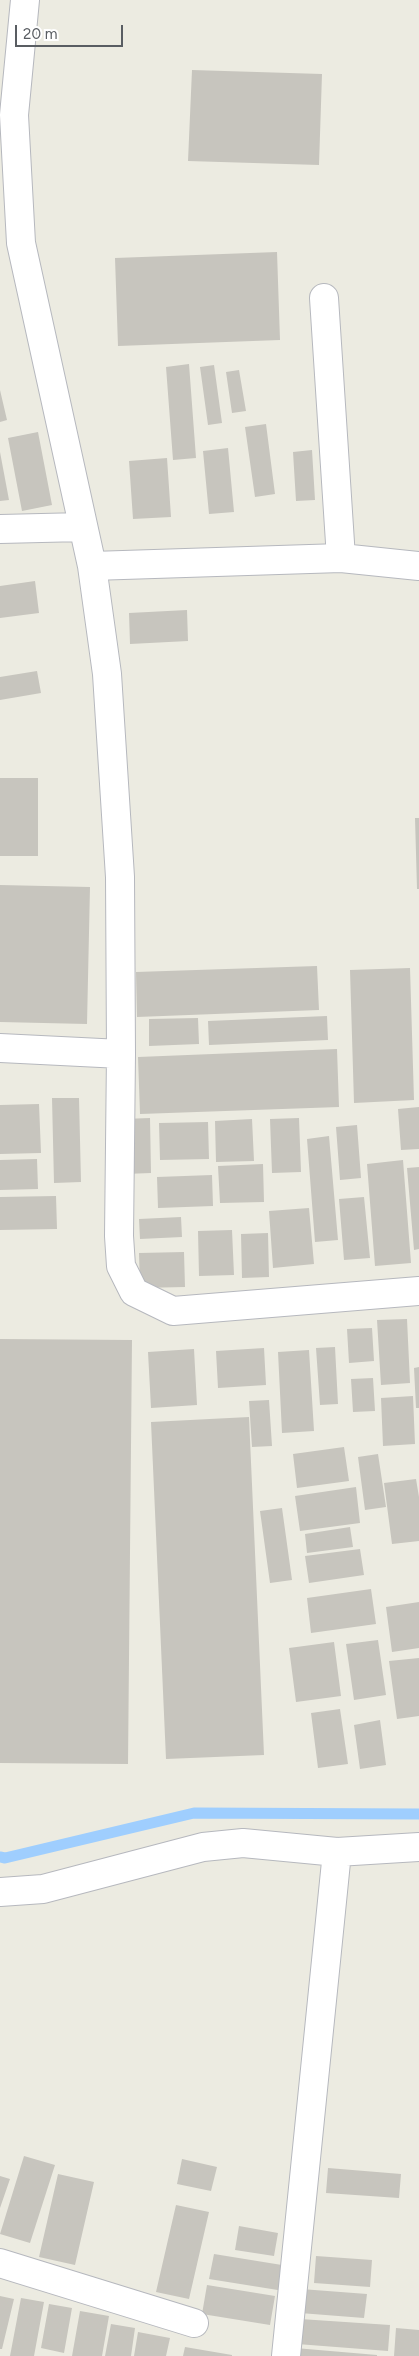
<!DOCTYPE html>
<style>
body{margin:0}
#map{position:relative;width:419px;height:2356px;overflow:hidden;background:#ecebe1;font-family:Figtree,sans-serif}
canvas{display:block}
.scale{position:absolute;left:15px;top:25px;width:108px;height:22px;box-sizing:border-box;border:2px solid #595d62;border-top:0;padding-left:6px;font-size:15px;line-height:18px;white-space:nowrap;color:#595d62;-webkit-text-stroke:4px #fff;paint-order:stroke}
</style>
<div id="map">
<canvas width="419" height="2356"></canvas>
<div class="scale">20 m</div>
</div>
<script>
const c = document.querySelector('canvas').getContext('2d');
c.lineJoin = 'round';
function poly(rows) {
  const path = new Path2D();
  for (const r of rows) {
    path.moveTo(r[0], r[1]);
    for (let i = 2; i < r.length; i += 2) path.lineTo(r[i], r[i + 1]);
  }
  return path;
}
function strokePath(path, color, width, dash) {
  c.strokeStyle = color;
  c.lineWidth = width;
  c.lineCap = dash ? 'butt' : 'round';
  c.setLineDash(dash || []);
  c.stroke(path);
}
function paint(path, color) {
  c.fillStyle = color;
  c.fill(path, 'evenodd');
}
strokePath(poly([
 [0,1857,5,1858,194,1813,419,1814]
]), '#9fcefe', 11);
paint(poly([
 [192,70,322,74,319,165,188,161],
 [277,252,280,340,118,346,115,258],
 [189,364,196,458,173,460,166,367],
 [214,365,222,423,208,425,200,367],
 [239,370,246,411,232,413,226,372],
 [0,390,7,420,0,422],
 [266,424,275,494,255,497,245,427],
 [38,432,52,505,22,511,8,438],
 [228,448,234,512,209,514,203,451],
 [312,450,315,500,296,501,293,452],
 [0,452,9,500,0,501],
 [167,458,171,517,133,519,129,461],
 [35,581,39,613,0,618,0,586],
 [187,610,188,641,130,644,129,613],
 [37,671,41,693,0,700,0,677],
 [0,778,38,778,38,856,0,856],
 [415,818,419,818,419,889,417,889],
 [0,885,90,887,87,1024,0,1022],
 [317,966,319,1010,137,1017,136,972],
 [410,968,414,1100,354,1103,350,970],
 [327,1016,328,1040,209,1045,208,1021],
 [198,1018,199,1044,149,1046,149,1019],
 [337,1049,339,1107,140,1114,138,1057],
 [52,1098,79,1098,81,1182,54,1183],
 [39,1104,41,1153,0,1154,0,1105],
 [419,1107,419,1149,401,1150,398,1109],
 [150,1118,151,1173,125,1174,123,1119],
 [299,1118,301,1172,272,1173,270,1119],
 [252,1119,254,1161,216,1162,215,1121],
 [208,1122,209,1159,160,1160,159,1123],
 [357,1125,361,1178,340,1180,336,1127],
 [329,1136,338,1240,315,1242,307,1139],
 [37,1159,38,1189,0,1190,0,1160],
 [403,1160,411,1263,375,1266,367,1164],
 [263,1164,264,1202,220,1203,218,1166],
 [419,1167,419,1249,414,1250,407,1168],
 [212,1175,213,1206,158,1208,157,1177],
 [56,1196,57,1229,0,1230,0,1197],
 [364,1197,370,1258,344,1260,339,1199],
 [309,1208,314,1264,273,1268,269,1211],
 [181,1217,182,1237,140,1239,139,1219],
 [232,1230,234,1275,199,1276,198,1231],
 [268,1233,269,1277,242,1278,241,1234],
 [184,1252,185,1287,140,1288,139,1253],
 [407,1319,410,1383,381,1385,377,1320],
 [372,1328,374,1361,349,1363,347,1329],
 [0,1339,132,1340,128,1764,0,1763],
 [335,1347,338,1404,320,1405,316,1348],
 [264,1348,266,1385,218,1388,216,1351],
 [194,1349,197,1405,151,1408,148,1352],
 [309,1350,314,1431,282,1433,278,1352],
 [419,1367,419,1408,416,1408,414,1368],
 [373,1378,375,1411,353,1412,351,1379],
 [413,1396,415,1444,383,1446,381,1398],
 [269,1400,272,1446,252,1447,249,1401],
 [249,1417,264,1755,166,1759,151,1422],
 [344,1447,349,1481,297,1488,293,1454],
 [378,1454,386,1507,365,1510,358,1457],
 [416,1479,419,1497,419,1541,392,1544,384,1483],
 [356,1487,360,1523,300,1531,295,1496],
 [282,1508,292,1580,270,1583,260,1511],
 [350,1527,353,1547,307,1553,305,1534],
 [360,1549,364,1575,309,1583,305,1556],
 [371,1589,376,1624,311,1633,307,1598],
 [419,1602,419,1648,392,1652,386,1607],
 [378,1640,386,1695,354,1700,346,1644],
 [334,1642,341,1696,296,1702,289,1648],
 [419,1658,419,1716,397,1719,389,1661],
 [340,1709,348,1764,318,1768,311,1713],
 [380,1720,386,1765,360,1769,354,1725],
 [24,2156,55,2165,30,2243,0,2234],
 [182,2159,217,2167,211,2191,177,2184],
 [328,2168,401,2174,399,2198,326,2193],
 [58,2174,94,2182,75,2265,39,2257],
 [0,2176,10,2179,0,2208],
 [176,2205,209,2212,189,2299,156,2292],
 [239,2226,278,2233,274,2256,235,2250],
 [214,2254,288,2266,284,2291,209,2279],
 [316,2256,372,2260,370,2287,314,2283],
 [207,2285,275,2296,270,2325,202,2314],
 [301,2289,367,2294,364,2318,300,2313],
 [0,2296,14,2299,2,2349,0,2349],
 [21,2298,44,2302,34,2356,10,2356],
 [49,2304,72,2308,64,2353,41,2348],
 [80,2311,109,2316,102,2356,72,2356],
 [300,2319,390,2325,388,2351,297,2344],
 [111,2324,135,2328,131,2356,105,2356],
 [396,2328,419,2330,419,2356,394,2356],
 [138,2332,170,2338,166,2356,134,2356],
 [185,2347,232,2355,232,2356,183,2356],
 [295,2348,377,2355,377,2356,294,2356]
]), '#c7c5be');
const minor = poly([
 [25,0,14,115,21,243,92,566,107,674,120,877,121,1054],
 [324,298,341,558],
 [0,529,83,527],
 [92,566,341,558,419,566],
 [0,1048,121,1054,119,1236,121,1266,134,1292,173,1311,419,1291],
 [0,1892,43,1889,203,1847,243,1843,337,1852,419,1847],
 [0,2263,194,2323],
 [286,2356,337,1852]
]);
strokePath(minor, '#b6b8be', 30);
strokePath(minor, '#fff', 28);
</script>
